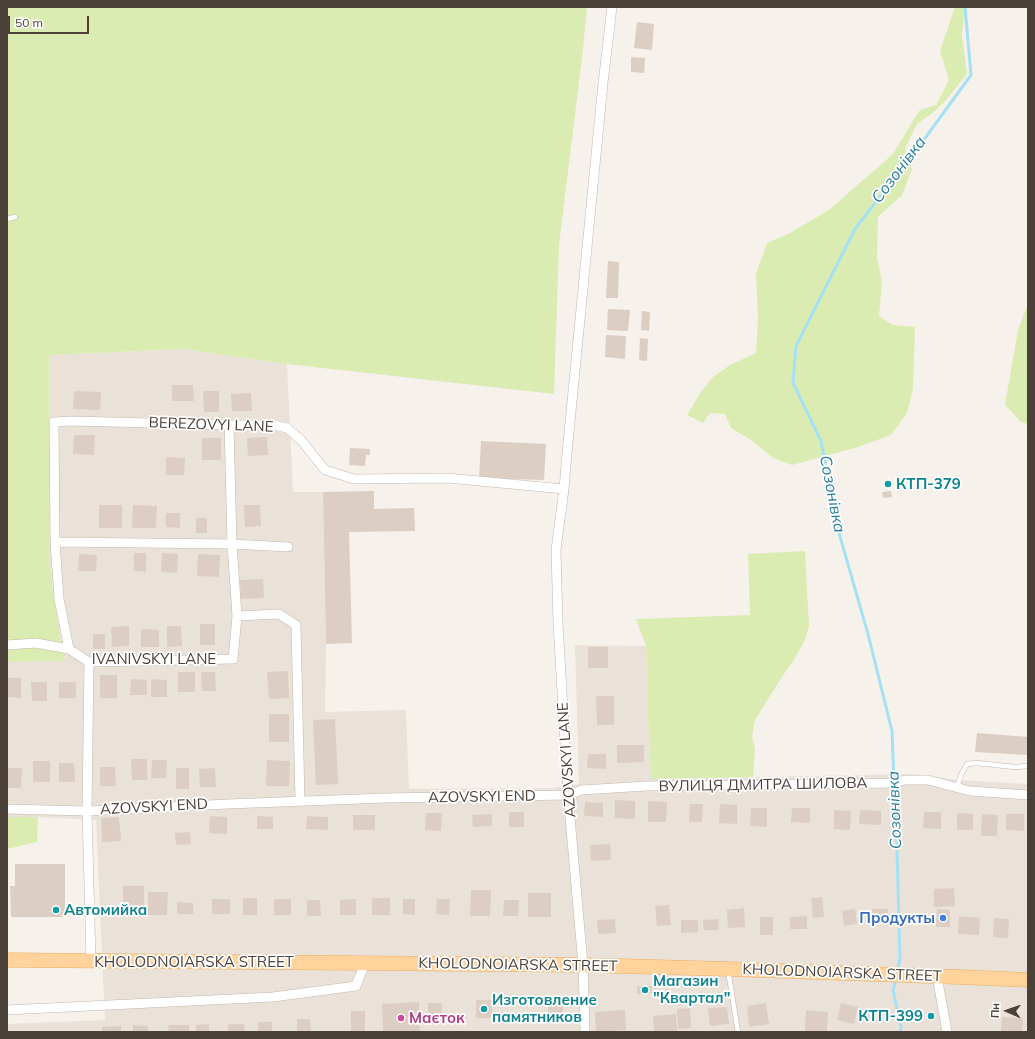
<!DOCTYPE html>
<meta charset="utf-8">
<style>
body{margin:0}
#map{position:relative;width:1035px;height:1039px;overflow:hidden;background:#f6f1eb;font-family:Mulish,sans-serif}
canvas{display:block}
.frame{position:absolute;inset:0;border:8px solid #4b4138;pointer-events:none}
.north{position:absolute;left:987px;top:991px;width:40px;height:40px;-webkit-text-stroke:3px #fff;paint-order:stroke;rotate:272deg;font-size:11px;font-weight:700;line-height:16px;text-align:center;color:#4b4138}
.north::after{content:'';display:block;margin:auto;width:14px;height:18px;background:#4b4138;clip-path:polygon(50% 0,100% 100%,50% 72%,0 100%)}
.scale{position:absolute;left:8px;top:16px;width:81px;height:18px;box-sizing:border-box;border:2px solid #4b4138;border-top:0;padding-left:5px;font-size:12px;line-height:14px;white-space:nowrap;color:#4b4138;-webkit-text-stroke:3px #fff;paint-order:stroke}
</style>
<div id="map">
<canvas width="1035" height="1039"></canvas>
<div class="frame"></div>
<div class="north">Пн</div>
<div class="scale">50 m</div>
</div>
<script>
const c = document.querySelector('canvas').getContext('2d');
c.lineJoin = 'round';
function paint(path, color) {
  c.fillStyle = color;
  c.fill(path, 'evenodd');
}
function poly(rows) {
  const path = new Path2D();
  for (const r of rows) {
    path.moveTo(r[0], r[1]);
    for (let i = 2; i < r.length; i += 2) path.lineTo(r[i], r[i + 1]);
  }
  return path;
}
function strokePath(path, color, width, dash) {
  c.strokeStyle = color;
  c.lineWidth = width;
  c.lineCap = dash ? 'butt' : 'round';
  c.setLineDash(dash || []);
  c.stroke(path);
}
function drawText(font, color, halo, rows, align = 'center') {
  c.font = font + ' Mulish,sans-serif';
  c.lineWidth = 3.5;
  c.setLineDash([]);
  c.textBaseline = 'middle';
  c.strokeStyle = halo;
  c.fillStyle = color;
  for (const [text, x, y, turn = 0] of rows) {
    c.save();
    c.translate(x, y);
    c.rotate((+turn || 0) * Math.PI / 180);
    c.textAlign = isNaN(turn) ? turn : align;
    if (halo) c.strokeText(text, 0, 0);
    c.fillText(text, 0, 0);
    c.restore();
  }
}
paint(poly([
 [182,349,287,364,293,492,323,492,326,644,325,712,406,710,409,789,552,788,579,784,575,645,646,646,648,718,651,779,915,774,957,780,1028,784,1028,1032,7,1032,7,1024,105,1020,96,820,38,817,7,817,7,662,65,661,60,638,50,567,49,355]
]), '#eae2d9');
paint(poly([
 [7,7,587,7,583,49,559,245,554,394,287,364,182,349,49,355,50,567,60,638,65,661,7,662],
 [955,7,965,7,962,35,967,74,946,100,935,111,917,124,905,148,912,169,902,195,878,217,877,258,882,281,879,316,893,325,915,327,913,389,907,413,891,435,858,447,792,465,773,458,751,440,731,428,725,414,710,413,703,423,687,415,701,392,713,377,730,365,756,353,758,320,756,274,767,243,790,233,829,210,892,155,920,110,936,105,949,80,940,51],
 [1028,304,1028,424,1021,422,1005,405,1018,330],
 [805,551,809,626,805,640,795,658,780,680,755,720,752,736,755,749,753,777,651,779,648,718,646,646,636,619,750,615,748,554],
 [7,817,38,817,37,842,7,849]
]), '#dbecb2');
strokePath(poly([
 [897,972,900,959,896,813,894,783,892,731,868,634,839,533,821,441,793,383,796,346,855,229,923,141,971,75,965,7],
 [896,979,893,990,901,1027,900,1032]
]), '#a5e1f5', 3);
paint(poly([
 [637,22,654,24,652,50,634,48],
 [631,57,645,58,644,73,631,72],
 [608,261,619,262,618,298,606,298],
 [608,309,630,310,628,331,607,330],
 [642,311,650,312,649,331,641,330],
 [606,335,626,336,625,359,605,357],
 [640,338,648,339,647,361,639,360],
 [172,385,193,385,194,401,172,401],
 [74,391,101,392,100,410,73,409],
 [203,391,219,391,219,412,204,412],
 [251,393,252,411,232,411,231,394],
 [74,435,95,435,94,455,73,454],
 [267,437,268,455,248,456,247,438],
 [202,438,221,438,221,460,202,460],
 [481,441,546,444,544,480,479,478],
 [350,448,370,449,370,455,366,455,365,466,349,465],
 [166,457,185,458,184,475,166,475],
 [374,491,374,509,414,508,415,531,349,532,352,643,326,644,323,492],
 [891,491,892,497,883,498,882,492],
 [99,505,122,505,122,528,99,528],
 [133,505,157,506,156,528,132,528],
 [244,505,260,505,261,526,245,527],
 [166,513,180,513,180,528,166,527],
 [196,518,207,518,207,533,196,533],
 [134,553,146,553,146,572,134,571],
 [162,553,178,554,177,573,161,572],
 [79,554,97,555,96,571,78,571],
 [198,554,220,555,219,577,197,576],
 [263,579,264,598,241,599,240,580],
 [200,624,215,624,215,645,200,645],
 [129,626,129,646,112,647,111,627],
 [167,626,181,626,182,646,167,647],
 [141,629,159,630,159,647,141,647],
 [93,634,105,634,105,649,93,649],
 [588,647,608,647,608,668,588,668],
 [288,671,289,698,269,699,267,672],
 [178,672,195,672,195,692,178,692],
 [201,672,215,672,216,691,202,691],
 [100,675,117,675,117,698,100,698],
 [7,678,21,678,21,698,7,697],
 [131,679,147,680,147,695,130,695],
 [151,679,167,680,167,697,151,697],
 [31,682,47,682,47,701,32,701],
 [59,682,76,682,76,698,59,698],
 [596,696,614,696,614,725,597,725],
 [269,714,289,714,289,742,269,742],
 [335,719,338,784,316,785,313,720],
 [977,733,1028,737,1028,755,975,752],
 [617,745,644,745,644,762,617,763],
 [588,754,606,754,606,769,587,768],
 [131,759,147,759,147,780,132,780],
 [152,760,167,760,166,778,151,778],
 [267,760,290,761,289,786,266,786],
 [33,761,50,761,50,782,33,782],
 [59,763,74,763,75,782,59,782],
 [100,767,115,767,116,786,100,786],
 [7,768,22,768,21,788,7,788],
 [176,768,189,768,189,789,176,789],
 [215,768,216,787,200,787,199,769],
 [615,800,635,801,635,819,615,818],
 [648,801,667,802,666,822,648,822],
 [585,802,603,803,603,817,584,816],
 [690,804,703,804,702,822,689,822],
 [720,804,737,805,737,824,719,823],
 [751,808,767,808,767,827,750,826],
 [792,808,810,808,810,823,791,822],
 [834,810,851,811,850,830,834,829],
 [860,810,881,811,881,825,859,824],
 [509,812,524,812,524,827,509,827],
 [924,812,941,812,941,829,923,828],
 [426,813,442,813,441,831,425,830],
 [957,813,973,814,973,830,957,830],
 [492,814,492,826,473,827,472,815],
 [982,814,998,815,997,836,981,836],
 [1006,814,1024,814,1024,831,1006,830],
 [353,815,375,815,375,830,353,830],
 [210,816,227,817,227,834,209,833],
 [257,816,273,817,273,829,257,829],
 [307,816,328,817,328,830,306,829],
 [119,817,121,841,102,842,101,818],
 [190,832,191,844,176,845,175,833],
 [610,844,611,860,591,861,590,845],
 [15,864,65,864,65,917,11,917,10,886,15,886],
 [123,886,144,886,144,906,123,906],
 [954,888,955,906,934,907,934,889],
 [471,890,491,890,490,916,470,916],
 [148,892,168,892,167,915,148,915],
 [528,893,551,893,551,917,528,917],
 [822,897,824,917,813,918,811,898],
 [243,898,257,898,257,915,243,915],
 [372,898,390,898,390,915,372,915],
 [212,899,230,899,230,914,212,914],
 [274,899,291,899,291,915,274,915],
 [356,899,356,915,340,915,340,900],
 [403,899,415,899,415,915,403,914],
 [437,899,450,899,449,915,436,914],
 [307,900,320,900,321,916,307,916],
 [504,900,519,900,518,916,503,916],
 [177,902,193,903,193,914,177,914],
 [669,905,671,925,657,926,655,906],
 [744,908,745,927,728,928,727,910],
 [855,909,857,924,844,926,842,911],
 [872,909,888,909,889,922,873,923],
 [937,909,950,910,950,927,936,927],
 [807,916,807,929,790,929,790,917],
 [959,916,980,918,979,935,958,934],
 [760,917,773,917,773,935,760,935],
 [994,918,1009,919,1008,938,993,937],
 [615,919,616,933,598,934,597,920],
 [718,919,719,930,704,930,703,920],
 [681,920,698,920,698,932,681,933],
 [637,986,652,986,652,993,637,994],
 [548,999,563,999,563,1015,548,1015],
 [476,1000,492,1000,492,1018,476,1018],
 [419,1002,420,1032,383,1032,382,1004],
 [428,1003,442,1003,442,1022,428,1022],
 [766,1003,769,1024,749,1027,747,1006],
 [841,1003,858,1007,854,1024,837,1020],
 [727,1007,729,1024,710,1026,708,1008],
 [690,1008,691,1028,678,1029,677,1009],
 [625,1010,626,1030,596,1032,595,1012],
 [806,1010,828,1012,827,1032,805,1032],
 [351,1011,365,1011,365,1031,351,1031],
 [676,1014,677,1032,654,1032,653,1016],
 [1002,1017,1023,1018,1022,1032,1001,1032],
 [297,1019,310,1019,311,1032,297,1032],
 [258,1022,272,1022,272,1032,258,1032],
 [209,1024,209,1032,196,1032,196,1025],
 [228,1024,244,1024,245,1032,228,1032],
 [133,1025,148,1026,148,1032,133,1032],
 [168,1025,189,1025,189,1032,169,1032],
 [121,1026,121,1032,102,1032,102,1027]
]), '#dccec3');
const service = poly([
 [7,219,15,217],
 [957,787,961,775,967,764,977,763,1015,767,1028,766],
 [728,970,738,1032]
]);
const minor = poly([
 [55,542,232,544,288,547],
 [237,616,279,614,296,625,300,801],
 [7,645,36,643,69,649,89,662,233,659,237,616,232,544,229,425],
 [69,649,59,599,55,542,54,422,71,421,229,425,274,425,287,428,301,440,325,470,354,479,447,478,564,489],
 [89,662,87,811,91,961],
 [7,809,87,811,228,804,385,798,568,795,582,790,646,786,894,783,905,780,928,780,970,791,1028,795],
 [937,976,947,1032],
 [7,1010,273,997,356,986,365,963],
 [585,1032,583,965,568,795,558,623,556,550,564,489,567,453,603,83,612,7]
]);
const primary = poly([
 [7,960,583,965,728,969,959,977,1028,980]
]);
strokePath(service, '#c3b7ad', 5.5);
strokePath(minor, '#c3b7ad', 10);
strokePath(primary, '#ebad64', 15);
strokePath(service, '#fff', 4.5);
strokePath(minor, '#fff', 9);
strokePath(primary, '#ffd39b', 14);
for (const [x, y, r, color] of [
 [888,484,4,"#0f9aa8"],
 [56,910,4,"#0f9aa8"],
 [943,918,4,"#3f7fe0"],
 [645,990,4,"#0f9aa8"],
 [484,1009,4,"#0f9aa8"],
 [931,1016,4,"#0f9aa8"],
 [401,1018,4,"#d1479c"]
]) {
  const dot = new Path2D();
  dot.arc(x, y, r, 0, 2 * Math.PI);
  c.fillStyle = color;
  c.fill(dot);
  strokePath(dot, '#fff', 1.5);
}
drawText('15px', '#4b4138', '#fff', [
 ["BEREZOVYI LANE",211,425,2],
 ["IVANIVSKYI LANE",154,659],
 ["AZOVSKYI LANE",567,760,-94],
 ["ВУЛИЦЯ ДМИТРА ШИЛОВА",763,785,-1],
 ["AZOVSKYI END",482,797,-1],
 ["AZOVSKYI END",154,807,-3],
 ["KHOLODNOIARSKA STREET",194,962],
 ["KHOLODNOIARSKA STREET",518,965,1],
 ["KHOLODNOIARSKA STREET",842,973,2]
]);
drawText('bold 15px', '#0d838f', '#fff', [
 ["КТП-379",896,484],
 ["Автомийка",64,910],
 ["Магазин",653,981],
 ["\"Квартал\"",653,998],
 ["Изготовление",492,1000],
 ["памятников",492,1017],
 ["КТП-399",923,1016,"right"]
], 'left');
drawText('bold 15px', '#366cbe', '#fff', [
 ["Продукты",935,918]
], 'right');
drawText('bold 15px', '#b23c85', '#fff', [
 ["Маєток",409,1018]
], 'left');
drawText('italic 16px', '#247d9c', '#fff', [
 ["Созонівка",899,170,-53],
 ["Созонівка",832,494,79],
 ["Созонівка",895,810,-92]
]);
</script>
